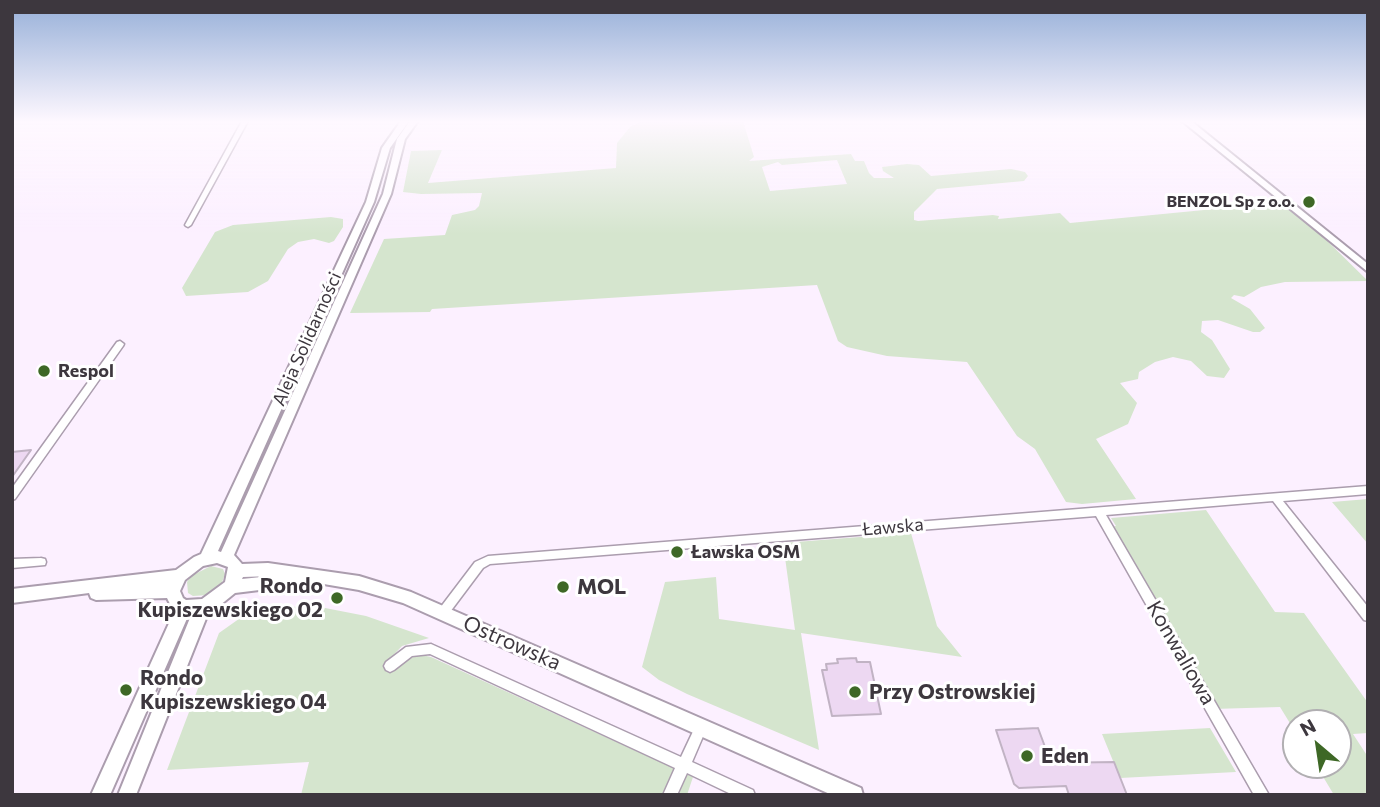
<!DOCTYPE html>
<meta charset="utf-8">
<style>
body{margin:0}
#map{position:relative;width:1380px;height:807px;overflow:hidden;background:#fcf0ff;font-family:Commissioner,sans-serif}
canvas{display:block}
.frame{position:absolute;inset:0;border:14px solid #3d373e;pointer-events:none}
.north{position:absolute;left:1282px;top:709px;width:70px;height:70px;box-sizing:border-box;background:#fff;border:2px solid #b1afb2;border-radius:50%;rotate:331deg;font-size:19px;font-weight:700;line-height:28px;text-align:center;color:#3d373e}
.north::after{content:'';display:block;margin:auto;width:24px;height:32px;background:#3e6826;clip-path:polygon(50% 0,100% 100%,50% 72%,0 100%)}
</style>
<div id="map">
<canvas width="1380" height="807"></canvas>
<div class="frame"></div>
<div class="north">N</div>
</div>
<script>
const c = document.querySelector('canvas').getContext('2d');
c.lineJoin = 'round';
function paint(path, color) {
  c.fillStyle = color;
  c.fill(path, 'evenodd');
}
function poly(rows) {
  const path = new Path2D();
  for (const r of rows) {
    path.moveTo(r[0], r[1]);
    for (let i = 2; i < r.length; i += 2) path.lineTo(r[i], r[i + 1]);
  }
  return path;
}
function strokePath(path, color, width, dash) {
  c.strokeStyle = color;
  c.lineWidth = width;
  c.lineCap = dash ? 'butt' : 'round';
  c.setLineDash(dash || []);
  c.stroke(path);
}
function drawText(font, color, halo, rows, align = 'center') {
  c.font = font + ' Commissioner,sans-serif';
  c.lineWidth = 6;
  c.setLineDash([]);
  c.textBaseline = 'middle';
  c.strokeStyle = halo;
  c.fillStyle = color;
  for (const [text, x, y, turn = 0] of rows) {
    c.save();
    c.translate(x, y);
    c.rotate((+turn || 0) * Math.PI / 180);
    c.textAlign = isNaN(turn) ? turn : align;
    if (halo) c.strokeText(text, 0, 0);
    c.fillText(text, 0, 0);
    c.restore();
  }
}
paint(poly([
 [643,121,743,121,754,157,749,161,851,154,855,161,864,161,869,173,874,178,894,178,883,171,882,167,907,164,919,165,931,176,1011,169,1025,172,1028,176,1024,181,937,189,914,212,914,220,918,221,993,215,999,216,998,219,1060,213,1070,223,1276,203,1288,206,1310,224,1368,281,1285,282,1261,287,1244,297,1234,295,1231,298,1250,309,1265,328,1260,332,1253,332,1218,320,1202,321,1201,332,1212,340,1230,369,1224,378,1207,376,1191,361,1173,357,1155,362,1139,372,1138,379,1120,383,1137,403,1128,424,1096,439,1136,499,1082,504,1066,502,1035,449,1017,436,967,362,887,356,847,347,838,341,817,285,432,309,430,312,350,313,384,239,445,235,452,215,475,210,479,206,482,193,421,194,403,192,411,151,442,150,428,183,616,168,617,143,630,127],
 [837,160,847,184,770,191,762,167,778,162,782,165],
 [331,217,343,219,343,227,334,241,329,243,314,239,298,242,288,249,268,281,248,292,186,296,182,288,215,232,233,225],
 [1368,499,1368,544,1332,502],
 [1206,510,1275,612,1304,613,1368,703,1368,733,1353,734,1368,757,1368,795,1334,795,1316,765,1338,765,1338,723,1296,723,1296,733,1280,707,1213,709,1109,527,1116,526,1111,518],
 [911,533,937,626,962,657,801,633,819,750,687,694,659,680,642,667,665,582,716,577,719,619,795,630,783,543],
 [211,566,223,569,225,574,221,585,208,595,193,596,188,593,187,582,191,576],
 [260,604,298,607,305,604,313,606,311,609,317,611,320,607,366,616,429,638,402,646,385,664,422,655,431,657,693,777,687,795,301,795,309,762,167,770,219,633],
 [1210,728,1236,772,1120,778,1102,734]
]), '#d5e5ce');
const building = poly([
 [31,450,12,477,12,452,31,450],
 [856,658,857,662,870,662,881,714,832,716,822,670,827,670,826,664,838,663,837,659,856,658],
 [1038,728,1051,763,1114,762,1127,795,1069,795,1066,786,1019,788,1014,784,996,730,1038,728]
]);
paint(building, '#edd8f2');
strokePath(building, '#c1b3c4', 2);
const street = poly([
 [242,121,248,121,191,225,188,227,186,226,185,225,242,121],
 [120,341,124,344,123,346,15,499,12,500,12,488,117,342,120,341],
 [1368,486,1368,494,1283,501,1368,607,1368,621,1364,620,1273,501,1106,515,1269,795,1254,795,1096,516,490,564,483,568,447,616,443,617,439,616,437,612,475,562,488,556,1368,486],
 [41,558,45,559,46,562,45,565,12,568,12,559,41,558],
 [431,644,681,757,697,723,701,721,705,723,707,727,692,762,753,790,755,795,733,795,687,773,677,795,663,795,675,768,430,654,412,656,394,670,390,672,386,670,384,666,386,662,406,647,431,644]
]);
const secondary = poly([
 [401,121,409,121,390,148,374,202,218,551,221,552,383,194,397,139,410,121,418,121,405,139,391,194,234,555,242,564,268,563,359,576,411,592,861,788,863,795,832,795,403,603,359,590,306,581,300,585,235,593,219,606,209,611,136,795,118,795,192,613,189,614,110,795,91,795,175,610,172,608,167,598,96,600,91,598,89,593,12,603,12,589,176,570,194,557,201,554,366,202,382,148,401,121],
 [217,563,228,567,225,582,202,599,186,600,183,598,180,591,185,580,203,566,217,563],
 [271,576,242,579,243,577,271,576],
 [1182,121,1191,121,1368,264,1368,272,1182,121]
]);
strokePath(street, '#ab9dae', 3);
strokePath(secondary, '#ab9dae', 4);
paint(street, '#fff');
paint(secondary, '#fff');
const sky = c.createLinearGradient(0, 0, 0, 234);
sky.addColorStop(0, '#96afd8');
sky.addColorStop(0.52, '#fef8ff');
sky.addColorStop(1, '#fef8ff00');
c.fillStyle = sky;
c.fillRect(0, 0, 1380, 234);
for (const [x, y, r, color] of [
 [1309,202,7,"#3e6826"],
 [44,371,7,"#3e6826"],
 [677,552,7,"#3e6826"],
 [563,587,7,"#3e6826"],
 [337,598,7,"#3e6826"],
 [126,690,7,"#3e6826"],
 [855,692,7,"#3e6826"],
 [1027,756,7,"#3e6826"]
]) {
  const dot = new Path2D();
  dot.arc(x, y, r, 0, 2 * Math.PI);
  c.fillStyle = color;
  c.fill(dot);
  strokePath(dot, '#fff', 2.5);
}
drawText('bold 16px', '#3d373e', '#fff', [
 ["BENZOL Sp z o.o.",1295,202]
], 'right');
drawText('18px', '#3d373e', '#fff', [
 ["Aleja Solidarności",307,339,-66],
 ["Ławska",893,527,-5]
]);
drawText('bold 18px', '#3d373e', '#fff', [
 ["Respol",58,371],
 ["Ławska OSM",691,552]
], 'left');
drawText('bold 21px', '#3d373e', '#fff', [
 ["Rondo",323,586,"right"],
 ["Kupiszewskiego 02",323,610,"right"],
 ["MOL",577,587],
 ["Rondo",140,678],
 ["Kupiszewskiego 04",140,702],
 ["Przy Ostrowskiej",869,692],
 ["Eden",1041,756]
], 'left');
drawText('21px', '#3d373e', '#fff', [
 ["Ostrowska",512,643,24],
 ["Konwaliowa",1181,653,60]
]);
</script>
